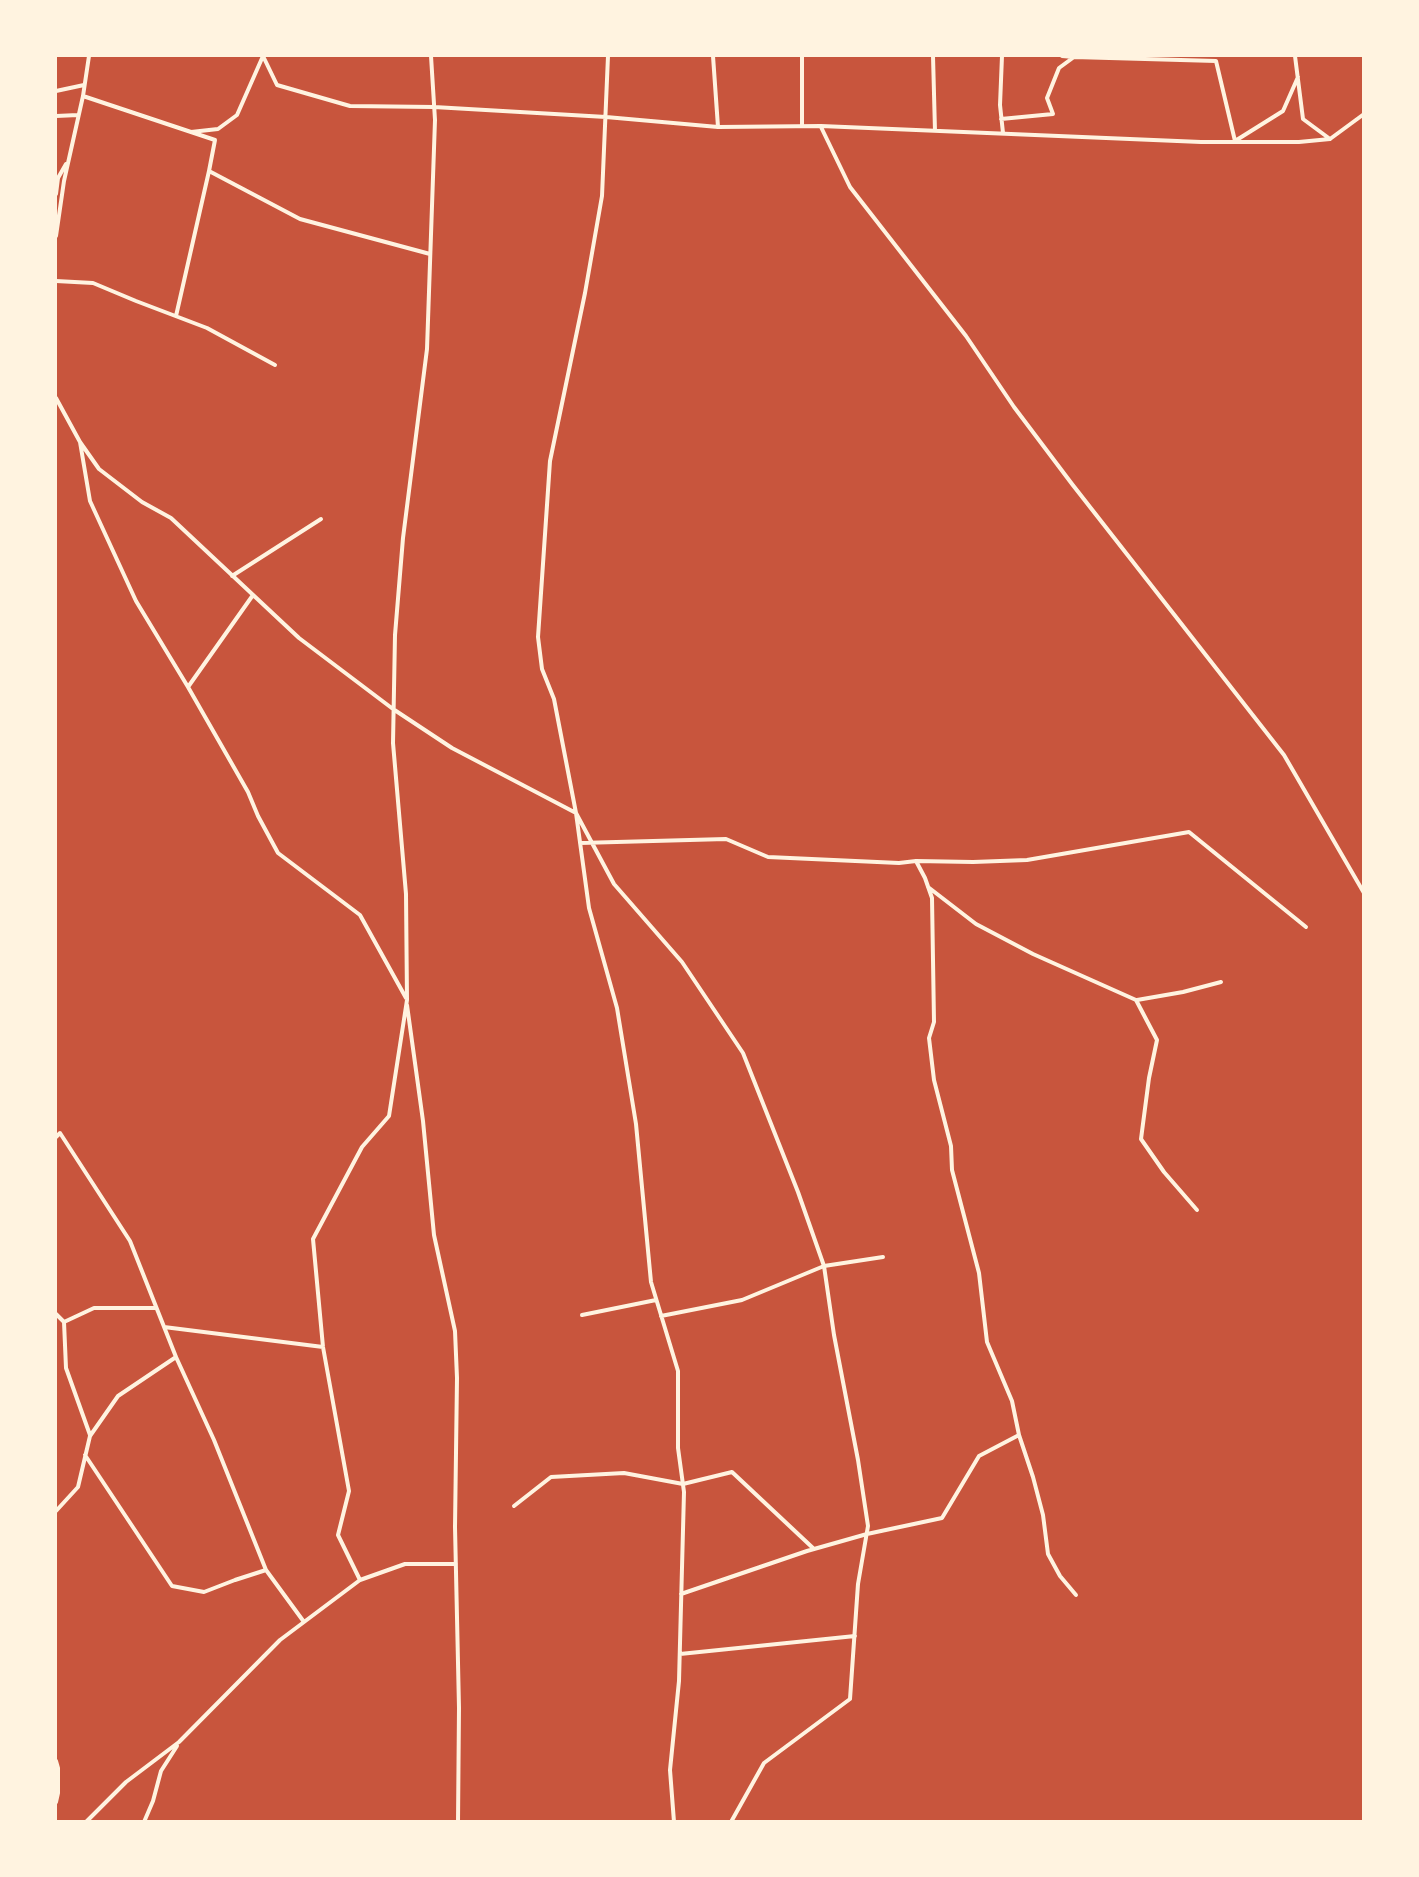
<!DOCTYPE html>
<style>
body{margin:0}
#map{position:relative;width:1419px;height:1877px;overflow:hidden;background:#c8553d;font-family:"Roboto Condensed",sans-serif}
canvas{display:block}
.frame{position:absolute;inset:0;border:57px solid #fff3e0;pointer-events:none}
</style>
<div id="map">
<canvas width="1419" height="1877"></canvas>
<div class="frame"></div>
</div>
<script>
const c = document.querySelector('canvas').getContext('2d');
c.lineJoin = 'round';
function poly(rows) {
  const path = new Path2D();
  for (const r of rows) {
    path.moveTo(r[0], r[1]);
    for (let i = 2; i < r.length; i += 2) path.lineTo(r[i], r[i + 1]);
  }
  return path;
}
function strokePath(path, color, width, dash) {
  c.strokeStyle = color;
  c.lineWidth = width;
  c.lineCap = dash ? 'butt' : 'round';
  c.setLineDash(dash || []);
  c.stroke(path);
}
strokePath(poly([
 [608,56,602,196,585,293,550,461,538,637,542,669,554,699,576,813,589,908,617,1008,636,1124,651,1282,678,1371,678,1448,684,1492,679,1681,670,1770,674,1822],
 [713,56,718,127],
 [802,56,802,126],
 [933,56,935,131],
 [1002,56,1000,105,1003,133],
 [1295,56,1303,119,1330,139],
 [1074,57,1216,61,1235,141,1283,111,1298,77],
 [56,91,84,85],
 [83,96,215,140,209,171,300,219,430,254],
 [56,116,78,115],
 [1001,119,1053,114,1047,98,1059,68,1074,57,1062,56],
 [821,127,850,187,966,336,1014,407,1072,484,1284,755,1364,893],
 [191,132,218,129,237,115,263,56,277,85,350,106,434,107,606,117,718,127,821,126,1201,142,1299,142,1330,139,1364,114],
 [56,194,58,178,66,164],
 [56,236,64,181,83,96,89,56],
 [56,281,93,283,136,301,207,328,275,365],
 [176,316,209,171],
 [56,398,80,442,90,501,136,601,188,687,248,792,258,816,278,853,360,915,406,998],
 [80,442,99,469,142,502,171,518,299,638,393,709,452,748,576,813,614,884,682,962,743,1053,798,1192,824,1266,834,1335,858,1460,868,1526,858,1584,850,1699,764,1763,731,1822],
 [232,576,321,519],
 [188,687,253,595],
 [580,843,726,839,768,857,899,863,916,861,973,862,1027,860,1189,832,1306,927],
 [916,861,925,878,932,898,934,1022,929,1038,934,1080,951,1146,952,1170,979,1273,987,1342,1012,1401,1019,1435,1033,1477,1043,1515,1048,1554,1060,1576,1076,1595],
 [928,887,976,924,1033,954,1136,1000,1157,1040,1149,1078,1141,1139,1164,1172,1197,1210],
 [1137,1000,1183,992,1221,982],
 [407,1005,423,1121,434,1235,455,1331,457,1378,455,1527,459,1708,458,1822],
 [56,1137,60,1133,130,1241,176,1357,118,1396,90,1436,78,1487,56,1511],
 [56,1314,64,1322,94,1308,156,1308],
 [582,1315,656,1300],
 [661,1316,742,1300,824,1266,883,1257],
 [64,1322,66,1368,90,1435],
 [164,1327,323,1347],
 [85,1455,172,1586,204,1592,235,1580,266,1570,214,1440,176,1357],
 [514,1506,551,1477,624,1473,683,1484,732,1472,814,1549],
 [266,1570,304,1622],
 [360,1580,338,1535,349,1491,323,1347,313,1239,362,1147,389,1116,407,1000,406,894,393,743,395,635,403,538,427,349,435,120,431,56],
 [681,1594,807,1551,867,1534,942,1518,979,1456,1019,1435],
 [680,1654,855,1636],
 [56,1761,58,1768,58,1793,56,1802],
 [86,1822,126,1782,179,1742,280,1640,360,1580,405,1564,456,1564],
 [144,1822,153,1801,161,1771,177,1746]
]), '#fff3e0', 4);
</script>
